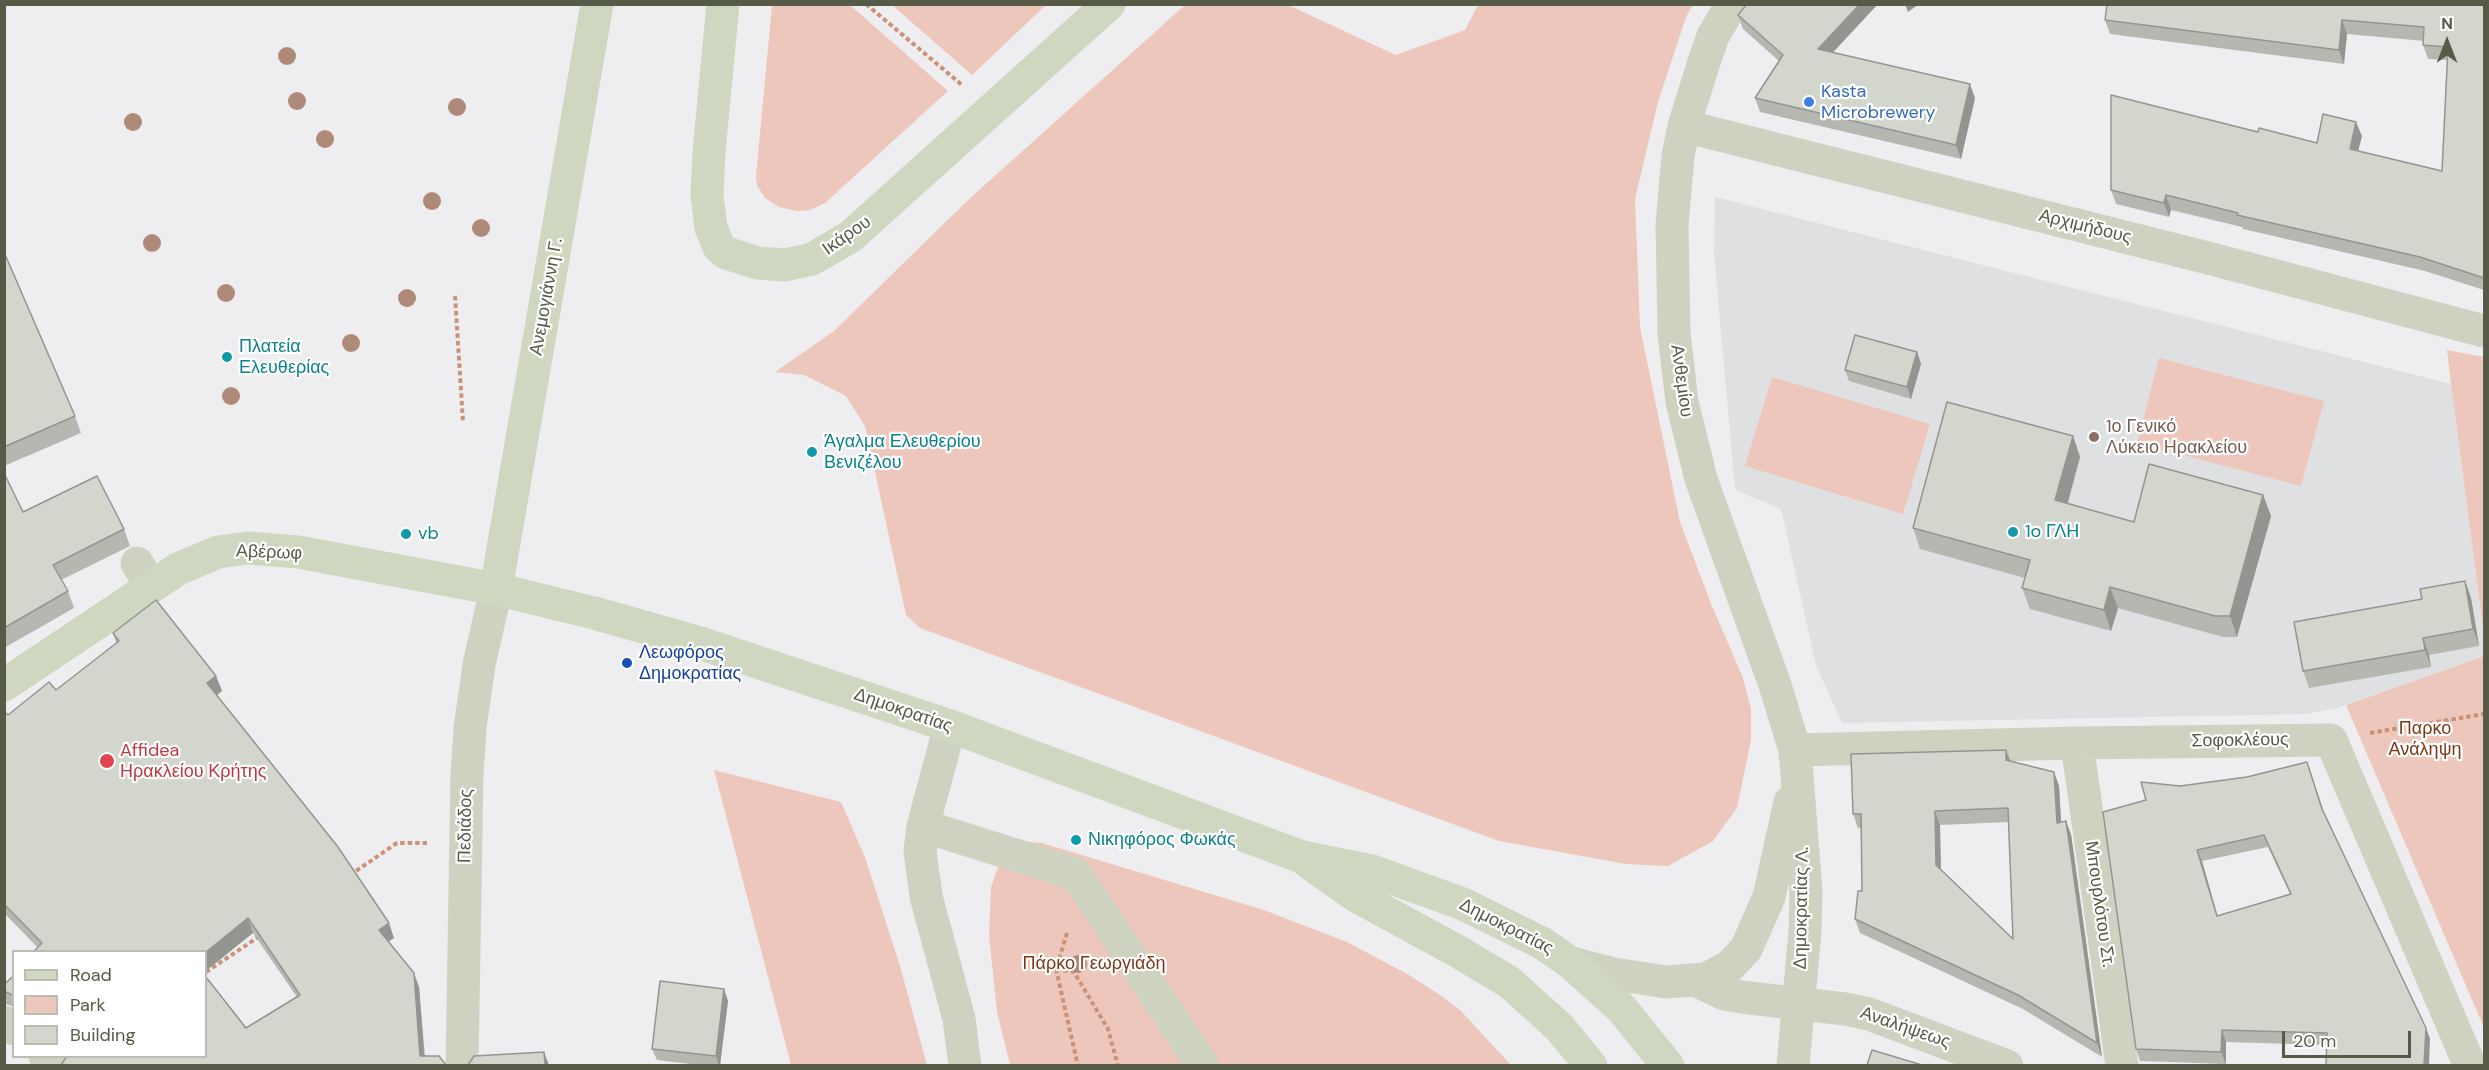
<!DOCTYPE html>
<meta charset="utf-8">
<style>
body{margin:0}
#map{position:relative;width:2489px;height:1070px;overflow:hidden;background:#eeeef1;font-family:"DM Sans",sans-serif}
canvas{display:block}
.frame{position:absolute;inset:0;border:6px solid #555b46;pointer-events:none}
.legend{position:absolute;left:12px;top:950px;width:195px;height:108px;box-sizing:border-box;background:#fff;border:2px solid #bbbdb5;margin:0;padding:8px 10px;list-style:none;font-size:18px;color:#555b46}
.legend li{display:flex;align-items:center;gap:12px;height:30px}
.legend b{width:30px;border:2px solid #bbbdb5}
.north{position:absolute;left:2417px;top:12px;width:60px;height:60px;-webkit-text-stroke:4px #fff;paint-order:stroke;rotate:0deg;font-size:16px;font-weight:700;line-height:24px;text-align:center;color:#555b46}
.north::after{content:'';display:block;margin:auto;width:21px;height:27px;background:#555b46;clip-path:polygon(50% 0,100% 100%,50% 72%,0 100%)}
.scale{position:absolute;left:2282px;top:1031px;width:129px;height:27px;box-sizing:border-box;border:3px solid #555b46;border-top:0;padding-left:8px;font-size:18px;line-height:21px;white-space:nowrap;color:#555b46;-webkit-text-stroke:4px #fff;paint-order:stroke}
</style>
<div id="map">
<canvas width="2489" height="1070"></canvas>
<div class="frame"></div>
<ul class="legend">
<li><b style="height:8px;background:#cfd7c1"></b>Road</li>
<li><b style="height:16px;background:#eec7bc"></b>Park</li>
<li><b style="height:16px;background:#d2d6cd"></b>Building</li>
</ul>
<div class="north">N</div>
<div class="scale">20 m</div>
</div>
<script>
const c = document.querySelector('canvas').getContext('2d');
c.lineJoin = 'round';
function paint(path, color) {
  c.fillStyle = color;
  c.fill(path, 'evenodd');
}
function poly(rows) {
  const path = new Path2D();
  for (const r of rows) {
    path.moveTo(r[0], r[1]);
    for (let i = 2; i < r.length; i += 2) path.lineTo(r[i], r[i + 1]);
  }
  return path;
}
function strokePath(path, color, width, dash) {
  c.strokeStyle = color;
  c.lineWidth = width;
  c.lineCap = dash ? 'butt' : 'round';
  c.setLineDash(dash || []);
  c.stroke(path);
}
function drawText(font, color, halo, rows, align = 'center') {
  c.font = font + ' "DM Sans",sans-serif';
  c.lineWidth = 4.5;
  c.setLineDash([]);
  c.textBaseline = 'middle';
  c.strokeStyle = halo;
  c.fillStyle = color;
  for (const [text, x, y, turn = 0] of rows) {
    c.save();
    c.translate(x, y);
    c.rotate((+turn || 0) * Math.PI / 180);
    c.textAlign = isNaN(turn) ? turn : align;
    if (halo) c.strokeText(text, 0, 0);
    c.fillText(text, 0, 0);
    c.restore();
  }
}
paint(poly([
 [1715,197,2451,384,2484,636,2484,656,2337,708,2307,714,1842,723,1816,665,1781,509,1735,490,1714,253]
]), '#dfe0e2');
paint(poly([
 [772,5,850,5,948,91,825,203,810,210,797,211,779,207,765,198,757,185,756,176],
 [892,5,1046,5,972,75],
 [1185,5,1288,5,1396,55,1465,30,1478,5,1693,5,1686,17,1658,102,1635,199,1640,327,1680,522,1712,606,1743,678,1751,709,1751,740,1737,808,1713,841,1668,866,1626,864,1499,841,920,628,906,615,865,426,846,396,804,375,775,372,834,331,968,200],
 [2447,350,2484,357,2484,636,2451,384],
 [2159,358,2324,401,2301,486,2137,443],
 [1772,377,1930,424,1903,514,1745,466],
 [2484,656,2484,1028,2346,705],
 [714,770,841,802,865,857,900,966,927,1065,791,1065],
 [1020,841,1042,843,1264,910,1347,942,1409,975,1440,995,1461,1011,1511,1065,1010,1065,997,1012,989,935,991,887,1000,862]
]), '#eec7bc');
strokePath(poly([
 [866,4,962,85],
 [455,296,463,422],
 [2370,733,2484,714],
 [350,875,397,843,427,843],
 [1067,933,1056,969,1078,1066],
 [1056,969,1074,972,1108,1029,1118,1066],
 [206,972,260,936]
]), '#cc9275', 4, [4.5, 3]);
strokePath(poly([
 [1732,4,1713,36,1704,62,1684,126,1678,156,1672,225,1674,333,1682,402,1701,479,1775,685,1795,750,1806,891,1805,931,1793,1066],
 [1684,126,2212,259,2484,331],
 [137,563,151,586],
 [950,726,923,826,920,851,926,896,959,1019,965,1066],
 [2077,743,2122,1066],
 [1795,750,2077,743,2331,740,2470,1066],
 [923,826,1076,874,1203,1066],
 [1571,963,1614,974,1666,982,1706,979,1729,967,1746,949,1769,897,1790,802],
 [1697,981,1724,994,1741,997,1845,1009,1869,1014,2007,1066],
 [4,1022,14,1029],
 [45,1056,55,1066],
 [462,1066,467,773,470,728,479,665,496,589]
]), '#ced3c1', 33);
strokePath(poly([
 [723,4,709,152,707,195,711,228,719,247,726,253,758,263,785,265,812,259,850,237,1109,4],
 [496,589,597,4],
 [4,685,178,569,218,552,248,548,298,552,496,589,594,613,700,643,950,726,1302,857,1372,871,1463,904,1542,943,1571,963,1622,1009,1668,1066],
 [1308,862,1356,896,1457,951,1509,982,1559,1027,1591,1066]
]), '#cfd7c1', 33);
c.fillStyle = '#af8a79';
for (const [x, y] of [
 [287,56],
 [297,101],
 [457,107],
 [133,122],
 [325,139],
 [432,201],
 [481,228],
 [152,243],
 [226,293],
 [407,298],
 [351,343],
 [231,396],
 [1078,964]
]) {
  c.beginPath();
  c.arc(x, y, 9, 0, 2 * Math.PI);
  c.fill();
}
paint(poly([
 [1747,4,1878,4,1833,52,1975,98,1961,159,1760,112,1755,98,1779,61,1743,29,1738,15],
 [2096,4,2484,4,2484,290,2425,271,2243,229,2242,227,2171,210,2169,217,2116,204,2111,190,2258,132,2317,143,2362,136,2358,151,2442,171,2447,60,2428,59,2423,45,2424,41,2347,34,2344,64,2110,34,2105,20,2107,6],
 [4,252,75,416,81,433,4,466],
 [1917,352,1921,364,1911,399,1849,381,1845,370],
 [2073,436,2080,457,2067,503,2134,522,2263,495,2271,516,2237,637,2223,637,2118,608,2111,631,2030,609,2022,588,2025,578,1920,549,1913,528],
 [4,473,23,512,124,529,130,546,61,580,68,591,74,608,4,648],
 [2465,581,2471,598,2479,646,2429,655,2431,667,2309,688,2303,671,2422,599],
 [113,633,216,676,222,691,217,695,394,938,389,941,419,987,425,1056,446,1065,246,1028,297,997,253,933,38,948,6,915,4,916,4,711,8,715,56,690,116,643],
 [2006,750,2010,761,2054,772,2059,786,2061,822,2071,834,2102,1057,2023,1009,1860,933,1855,919,1862,891,1861,828,1858,828,1853,814],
 [2009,822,2013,939,1941,870,1940,825],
 [2307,762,2324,812,2426,1028,2430,1039,2327,1045,2226,1042,2226,1064,2140,1061,2136,1049,2180,786,2247,777],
 [2268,847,2290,894,2217,916,2202,861],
 [14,975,14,1007,6,1004,4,998,4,985],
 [724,989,728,1001,720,1065,699,1065,657,1060,652,1049]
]), '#b5b8b0');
paint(poly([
 [1860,4,1878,4,1823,63,1818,49],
 [1905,4,1919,4,1908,12],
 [2342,20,2347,34,2344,64,2339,50],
 [1970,84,1975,98,1961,159,1956,145],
 [2356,122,2362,136,2355,163,2350,149],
 [2166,195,2171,210,2169,217,2164,203],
 [1917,352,1921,364,1911,399,1907,387],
 [2073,436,2080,457,2063,521,2055,500],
 [2263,495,2271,516,2237,637,2230,616],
 [2465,581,2471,598,2479,646,2473,629],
 [2110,587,2118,608,2111,631,2104,610],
 [2423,638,2429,655,2431,667,2425,650],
 [216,676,222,691,213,698,207,683],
 [2006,750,2011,763,2006,760],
 [2054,772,2059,786,2062,837,2057,823],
 [1935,811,1940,825,1941,879,1936,865],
 [2066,821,2071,834,2102,1057,2097,1043],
 [2197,850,2202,861,2221,928,2217,916],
 [248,918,253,933,206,971,206,952],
 [389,923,394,938,385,944,379,930],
 [414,973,419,987,425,1065,420,1056],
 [724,989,728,1001,720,1065,719,1065,716,1056],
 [2426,1028,2430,1039,2429,1065,2424,1065],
 [2222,1030,2226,1042,2226,1064,2221,1052],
 [544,1052,549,1065,545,1065]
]), '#939690');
const building = poly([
 [1747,4,1860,4,1818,49,1970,84,1956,145,1755,98,1783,55,1738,15,1747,4],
 [2107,4,2484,4,2484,278,2420,257,2237,215,2238,213,2166,195,2164,203,2111,190,2111,95,2258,132,2259,128,2317,143,2323,114,2356,122,2350,149,2442,171,2448,47,2423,45,2424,27,2342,20,2339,50,2105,20,2107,4],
 [4,252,75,416,4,447,4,252],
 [1855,335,1917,352,1907,387,1845,370,1855,335],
 [1947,402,2073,436,2055,500,2134,522,2149,464,2263,495,2230,616,2215,616,2110,587,2104,610,2022,588,2030,560,1913,528,1947,402],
 [4,473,23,512,97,476,124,529,53,565,68,591,4,628,4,473],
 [2465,581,2473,629,2423,638,2425,650,2303,671,2294,622,2422,599,2420,589,2465,581],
 [156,600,216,676,207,683,338,847,389,923,379,930,414,973,420,1056,439,1056,446,1065,61,1065,67,1056,206,1056,206,977,246,1028,300,995,248,918,206,952,34,951,42,943,4,904,4,711,8,715,49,682,56,690,119,641,113,633,156,600],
 [2006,750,2006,760,2054,772,2057,823,2066,821,2097,1043,2018,995,1855,919,1858,891,1862,891,1861,814,1853,814,1851,754,2006,750],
 [2008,808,2013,939,1936,865,1935,811,2008,808],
 [2307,762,2322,809,2426,1028,2424,1065,2326,1065,2327,1033,2222,1030,2221,1052,2136,1049,2103,812,2146,800,2141,782,2180,786,2247,777,2307,762],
 [2264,835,2291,894,2217,916,2197,850,2264,835],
 [14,975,14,996,4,991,4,985,14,975],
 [660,981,724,989,716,1056,652,1049,660,981],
 [1872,1050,1922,1065,1867,1065,1872,1050],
 [544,1052,545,1065,468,1065,474,1056,544,1052]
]);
paint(building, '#d2d6cd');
strokePath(building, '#939690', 1.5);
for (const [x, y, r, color] of [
 [1809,102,6,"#3f7fe0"],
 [227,357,6,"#0f9aa8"],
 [2094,437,6,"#8d6e63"],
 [812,452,6,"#0f9aa8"],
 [2013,532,6,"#0f9aa8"],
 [406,534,6,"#0f9aa8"],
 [627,663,6,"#1a4fb4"],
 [107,761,8,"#e0444e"],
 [1076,840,6,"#0f9aa8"]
]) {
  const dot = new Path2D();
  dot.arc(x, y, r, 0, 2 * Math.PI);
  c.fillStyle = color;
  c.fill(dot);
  strokePath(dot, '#fff', 2);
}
drawText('18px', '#366cbe', '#fff', [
 ["Kasta",1821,92],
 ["Microbrewery",1821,113]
], 'left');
drawText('18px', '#555b46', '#fff', [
 ["Αρχιμήδους",2085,227,14],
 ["Ικάρου",847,236,-35],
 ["Ανεμογιάννη Γ.",547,297,-80],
 ["Ανθεμίου",1681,381,82],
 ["Αβέρωφ",269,553,2],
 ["Δημοκρατίας",903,711,19],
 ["Σοφοκλέους",2240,741,-1],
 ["Πεδιάδος",466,826,-89],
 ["Μπουρλότου Στ.",2099,904,82],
 ["Δημοκρατίας Λ.",1802,908,-89],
 ["Δημοκρατίας",1506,927,27],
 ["Αναλήψεως",1905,1028,19]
]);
drawText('18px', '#0d838f', '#fff', [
 ["Πλατεία",239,347],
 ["Ελευθερίας",239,368],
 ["Άγαλμα Ελευθερίου",824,442],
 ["Βενιζέλου",824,463],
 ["1o ΓΛΗ",2025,532],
 ["vb",418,534],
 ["Νικηφόρος Φωκάς",1088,840]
], 'left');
drawText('18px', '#785e54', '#fff', [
 ["1ο Γενικό",2106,427],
 ["Λύκειο Ηρακλείου",2106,448]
], 'left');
drawText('18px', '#164399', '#fff', [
 ["Λεωφόρος",639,653],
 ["Δημοκρατίας",639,674]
], 'left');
drawText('18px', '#7c3917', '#fff', [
 ["Παρκο",2425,729],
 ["Ανάληψη",2425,750],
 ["Πάρκο Γεωργιάδη",1094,964]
]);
drawText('18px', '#be3a42', '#fff', [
 ["Affidea",120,751],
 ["Ηρακλείου Κρήτης",120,772]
], 'left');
</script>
